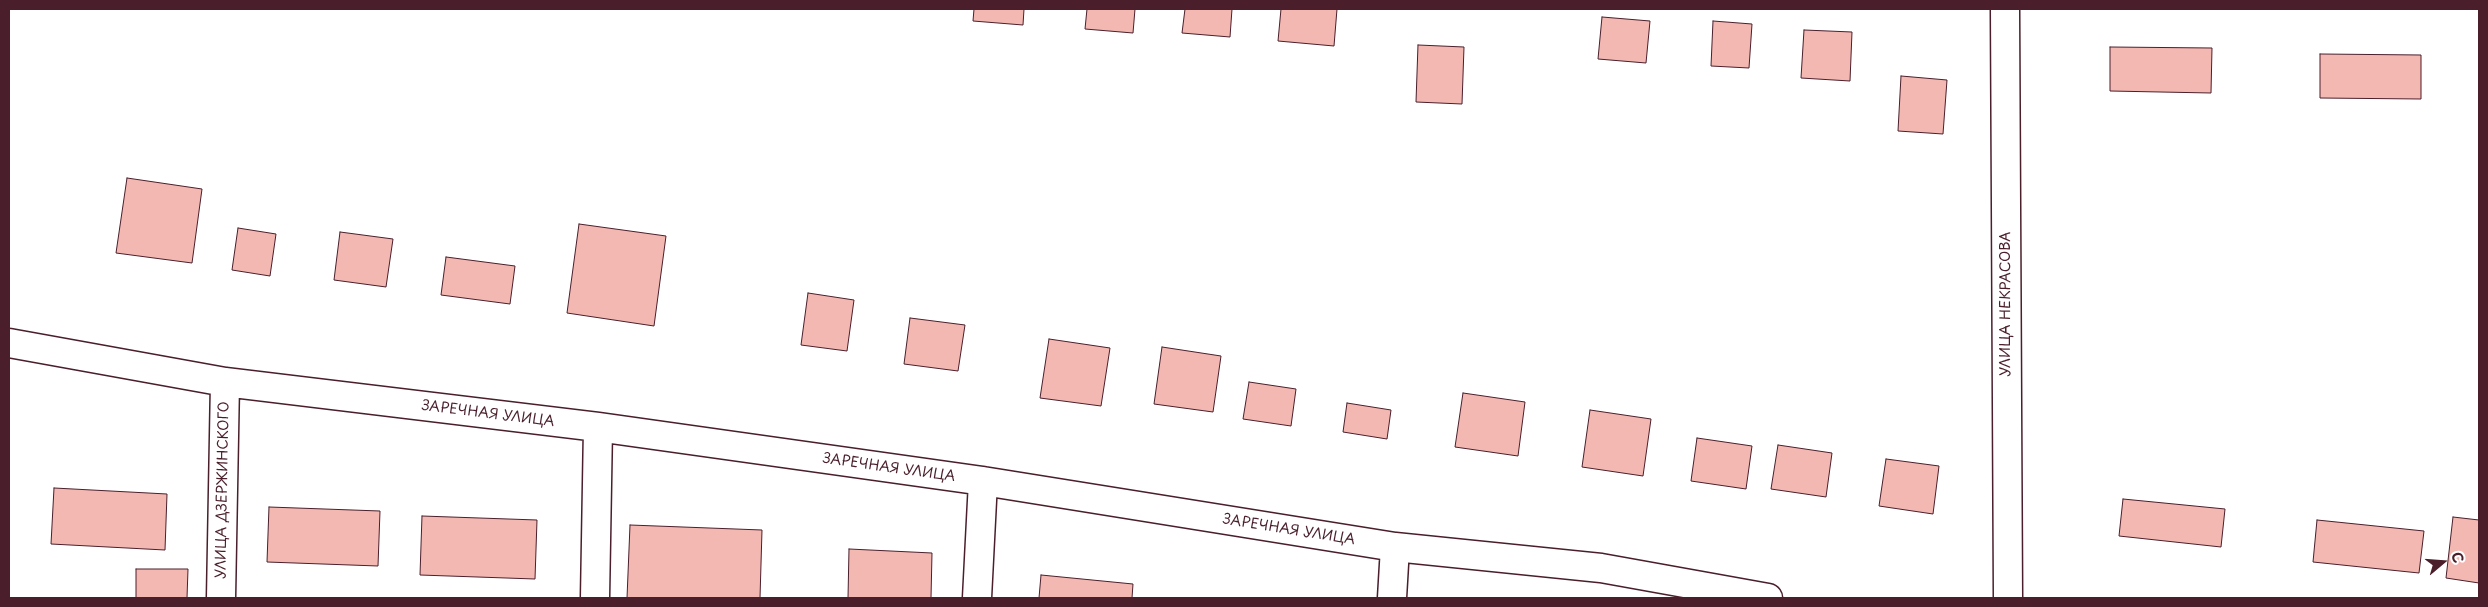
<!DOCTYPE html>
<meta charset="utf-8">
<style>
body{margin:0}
#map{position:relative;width:2488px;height:607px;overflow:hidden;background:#fff;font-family:"Playpen Sans",sans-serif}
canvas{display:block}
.frame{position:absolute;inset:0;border:10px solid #4a1f2b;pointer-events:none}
.north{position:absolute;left:2418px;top:537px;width:50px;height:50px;-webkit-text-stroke:4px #fff;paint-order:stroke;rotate:72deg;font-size:14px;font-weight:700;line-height:20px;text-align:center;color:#4a1f2b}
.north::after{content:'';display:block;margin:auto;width:18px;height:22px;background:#4a1f2b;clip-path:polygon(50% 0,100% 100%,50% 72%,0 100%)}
</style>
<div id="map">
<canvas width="2488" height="607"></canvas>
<div class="frame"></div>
<div class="north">С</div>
</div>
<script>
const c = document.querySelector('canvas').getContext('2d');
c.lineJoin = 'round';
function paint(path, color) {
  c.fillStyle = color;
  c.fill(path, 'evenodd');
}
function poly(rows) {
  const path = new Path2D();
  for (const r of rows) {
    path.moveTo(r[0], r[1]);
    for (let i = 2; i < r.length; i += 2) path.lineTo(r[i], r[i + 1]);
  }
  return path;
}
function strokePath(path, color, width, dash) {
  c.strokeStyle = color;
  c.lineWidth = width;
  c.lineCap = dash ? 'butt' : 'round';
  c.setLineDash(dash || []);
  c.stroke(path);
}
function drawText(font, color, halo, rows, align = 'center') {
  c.font = font + ' "Playpen Sans",sans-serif';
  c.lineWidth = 4;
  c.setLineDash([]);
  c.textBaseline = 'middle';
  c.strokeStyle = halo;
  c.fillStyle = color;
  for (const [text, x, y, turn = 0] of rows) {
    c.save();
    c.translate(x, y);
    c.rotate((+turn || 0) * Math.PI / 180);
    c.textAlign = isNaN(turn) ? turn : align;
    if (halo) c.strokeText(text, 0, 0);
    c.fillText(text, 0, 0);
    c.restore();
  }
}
const building = poly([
 [974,9,1024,9,1023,25,973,21,974,9],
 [1087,9,1135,9,1133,33,1085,29,1087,9],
 [1185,9,1232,9,1230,37,1182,33,1185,9],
 [1281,9,1337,9,1334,46,1278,41,1281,9],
 [1602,17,1650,21,1646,63,1598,59,1602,17],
 [1713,21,1752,24,1749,68,1711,66,1713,21],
 [1804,30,1852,32,1850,81,1801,78,1804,30],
 [1418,45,1464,47,1462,104,1416,102,1418,45],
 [2110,47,2212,48,2211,93,2110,91,2110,47],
 [2320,54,2421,55,2421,99,2320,98,2320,54],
 [1901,76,1947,80,1943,134,1898,131,1901,76],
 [127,178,202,189,192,263,116,253,127,178],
 [579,224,666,236,654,326,567,313,579,224],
 [238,228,276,234,270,276,232,270,238,228],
 [340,232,393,239,386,287,334,280,340,232],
 [446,257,515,266,510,304,441,295,446,257],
 [808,293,854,300,847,351,801,345,808,293],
 [910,318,965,325,958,371,904,364,910,318],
 [1049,339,1110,348,1101,406,1040,398,1049,339],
 [1162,347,1221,356,1213,412,1154,404,1162,347],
 [1249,382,1296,389,1291,426,1243,419,1249,382],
 [1463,393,1525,402,1518,456,1455,447,1463,393],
 [1347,403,1391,410,1387,439,1343,432,1347,403],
 [1590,410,1651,419,1643,476,1582,467,1590,410],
 [1697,438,1752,446,1746,489,1691,481,1697,438],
 [1778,445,1832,453,1826,497,1771,489,1778,445],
 [1886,459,1939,466,1933,514,1879,506,1886,459],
 [54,488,167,494,165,550,51,544,54,488],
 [2123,499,2225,509,2221,547,2119,536,2123,499],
 [269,507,380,511,378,566,267,562,269,507],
 [422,516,537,520,535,579,420,575,422,516],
 [2453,517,2479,520,2479,583,2446,578,2453,517],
 [2317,520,2424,531,2419,573,2313,562,2317,520],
 [630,525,762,530,760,598,627,598,630,525],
 [849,549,932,553,931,598,848,598,849,549],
 [136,569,188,569,187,598,136,598,136,569],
 [1041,575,1133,584,1132,598,1039,598,1041,575]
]);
paint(building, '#f4b8b3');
strokePath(building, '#4a1f2b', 1);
const minor = poly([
 [2005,9,2008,598],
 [9,343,225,382,598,427,983,481,1395,547,1601,568,1768,598],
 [221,598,225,382],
 [595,598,598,427],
 [977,598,983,481],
 [1392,598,1395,547]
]);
strokePath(minor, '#4a1f2b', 31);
strokePath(minor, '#fff', 28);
drawText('14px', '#4a1f2b', '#fff', [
 ["УЛИЦА НЕКРАСОВА",2006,304,-90],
 ["ЗАРЕЧНАЯ УЛИЦА",488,414,7],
 ["ЗАРЕЧНАЯ УЛИЦА",889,468,8],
 ["УЛИЦА ДЗЕРЖИНСКОГО",223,490,-89],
 ["ЗАРЕЧНАЯ УЛИЦА",1289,530,9]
]);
</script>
